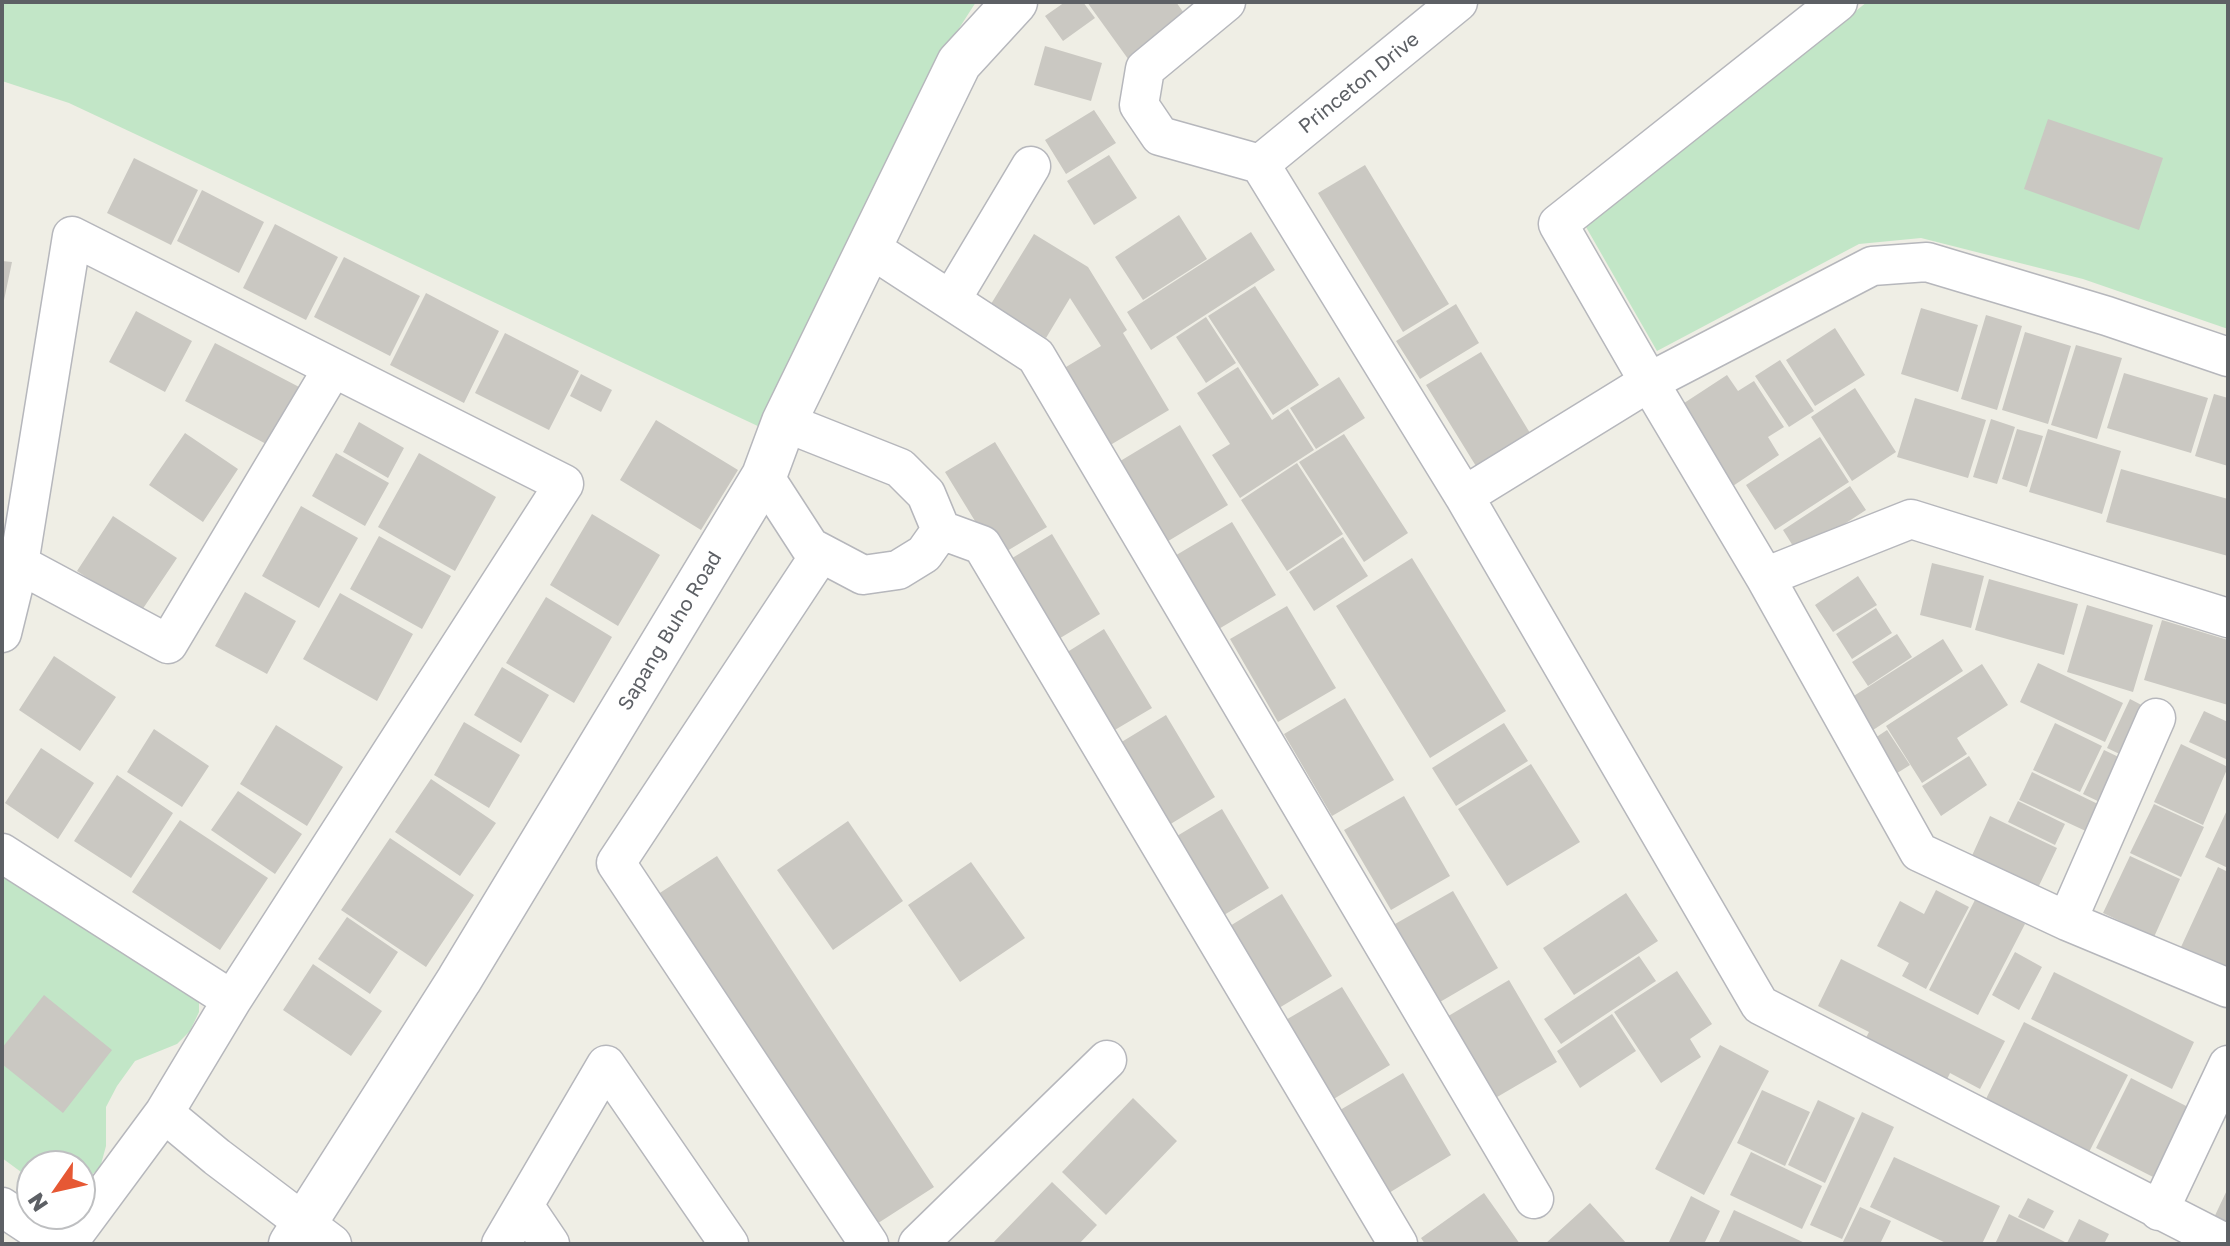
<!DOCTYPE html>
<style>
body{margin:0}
#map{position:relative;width:2230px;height:1246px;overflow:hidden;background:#efeee5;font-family:"Golos Text",sans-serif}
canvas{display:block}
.frame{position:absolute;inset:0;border:4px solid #5d6065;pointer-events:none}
.north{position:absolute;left:16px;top:1150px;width:80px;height:80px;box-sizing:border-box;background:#fff;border:2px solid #bebfc1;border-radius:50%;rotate:236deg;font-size:22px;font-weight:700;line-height:32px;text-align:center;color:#5d6065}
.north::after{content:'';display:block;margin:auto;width:28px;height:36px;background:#e65834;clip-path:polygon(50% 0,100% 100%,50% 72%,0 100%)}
</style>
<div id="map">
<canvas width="2230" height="1246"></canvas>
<div class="frame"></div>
<div class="north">N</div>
</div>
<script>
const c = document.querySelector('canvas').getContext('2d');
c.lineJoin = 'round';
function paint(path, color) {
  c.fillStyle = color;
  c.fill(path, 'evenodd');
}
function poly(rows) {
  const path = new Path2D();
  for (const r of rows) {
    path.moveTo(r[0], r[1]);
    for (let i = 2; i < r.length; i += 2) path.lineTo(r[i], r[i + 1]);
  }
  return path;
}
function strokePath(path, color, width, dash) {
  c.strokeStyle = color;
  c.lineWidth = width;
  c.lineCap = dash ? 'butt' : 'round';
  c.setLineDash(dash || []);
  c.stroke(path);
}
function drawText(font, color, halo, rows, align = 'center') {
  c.font = font + ' "Golos Text",sans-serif';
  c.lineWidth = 6;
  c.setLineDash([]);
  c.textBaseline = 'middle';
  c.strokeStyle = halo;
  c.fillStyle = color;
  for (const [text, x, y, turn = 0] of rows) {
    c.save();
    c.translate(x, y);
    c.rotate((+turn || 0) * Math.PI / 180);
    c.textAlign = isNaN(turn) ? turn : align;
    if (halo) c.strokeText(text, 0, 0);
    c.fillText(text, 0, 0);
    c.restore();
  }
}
paint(poly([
 [2,2,976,2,938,61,762,428,69,103,2,81],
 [1867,2,2228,2,2228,329,2083,279,1921,238,1859,244,1657,351,1586,227],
 [2,841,199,994,199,1012,190,1031,177,1044,135,1061,117,1086,106,1107,106,1146,100,1168,80,1184,80,1166,32,1166,32,1180,2,1158]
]), '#c2e6c7');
paint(poly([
 [1065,2,1083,2,1095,18,1063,41,1045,16],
 [1087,2,1176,2,1189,20,1131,63],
 [1045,46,1102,63,1091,101,1034,85],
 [1094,110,1116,143,1066,174,1045,140],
 [2048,119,2163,158,2139,230,2024,189],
 [1109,155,1137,198,1094,225,1067,181],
 [134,158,198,190,171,245,107,213],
 [1365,165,1449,304,1403,332,1318,193],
 [202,190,264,222,239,273,177,241],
 [1179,215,1207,259,1143,300,1115,257],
 [275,224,338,257,306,320,243,288],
 [1251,232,1275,270,1151,350,1127,312],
 [1034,234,1088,267,1127,330,1123,333,1169,410,1107,447,1061,370,1101,346,1070,298,1046,338,991,304],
 [344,257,420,296,390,356,314,317],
 [2,261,12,262,3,305,2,305],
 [1255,286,1319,385,1273,415,1208,316],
 [426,293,499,331,464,403,390,365],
 [1456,304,1479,343,1420,379,1396,341],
 [1921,308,1978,325,1958,392,1901,374],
 [136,311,192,341,165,392,109,362],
 [1986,315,2022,326,1997,410,1961,399],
 [1206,317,1236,363,1206,383,1176,337],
 [1835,328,1865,375,1815,406,1786,360],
 [2025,332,2071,346,2048,424,2002,410],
 [505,333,579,371,549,430,475,393],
 [215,343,301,388,270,446,185,401],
 [2076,345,2122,358,2097,439,2051,425],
 [1481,352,1533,438,1479,471,1426,385],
 [1780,360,1814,411,1789,427,1755,376],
 [1238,367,1272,420,1288,409,1314,450,1240,498,1212,455,1230,444,1197,393],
 [2124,373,2208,398,2191,453,2107,428],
 [581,374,612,390,601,412,570,396],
 [1727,375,1738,391,1754,381,1784,427,1768,437,1779,455,1727,490,1675,409],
 [1339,377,1365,418,1316,449,1290,408],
 [1855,388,1896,452,1852,481,1811,417],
 [2214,394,2228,398,2228,466,2195,456],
 [1915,398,1986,420,1968,478,1897,457],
 [1991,419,2015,427,1997,484,1973,477],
 [656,420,738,470,701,530,620,480],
 [359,422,404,448,388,478,343,452],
 [1180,425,1228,505,1165,543,1117,463],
 [2017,429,2043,436,2027,487,2002,479],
 [2048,429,2121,451,2102,514,2029,492],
 [185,433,238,469,203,522,149,485],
 [1344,434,1408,533,1364,562,1299,462],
 [1820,437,1849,482,1775,530,1746,485],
 [995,442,1047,527,997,557,945,472],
 [336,453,389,483,365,526,312,496],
 [419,453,496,497,455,571,378,527],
 [1297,463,1343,534,1287,571,1241,500],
 [2121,469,2228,499,2228,556,2106,522],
 [1850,486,1866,510,1798,554,1783,530],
 [301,506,358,538,319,608,262,576],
 [592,514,660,555,618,626,550,585],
 [113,516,177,558,140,613,77,571],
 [1232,522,1276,595,1217,630,1173,557],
 [1052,534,1100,614,1052,643,1004,563],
 [379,536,451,576,422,629,350,589],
 [1343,537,1368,576,1314,611,1289,572],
 [1412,558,1506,711,1430,758,1336,606],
 [1932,563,1984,576,1971,628,1920,615],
 [1858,576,1877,605,1833,632,1815,605],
 [1989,579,2078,604,2064,655,1975,630],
 [245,592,296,621,267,674,215,646],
 [340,593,413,634,377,701,303,659],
 [546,597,612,637,574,703,506,663],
 [2087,605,2153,625,2133,692,2067,672],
 [1287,606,1336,688,1278,722,1230,639],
 [1876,608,1892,633,1852,659,1836,634],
 [2162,620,2228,640,2228,705,2144,680],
 [1104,629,1152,708,1108,734,1061,656],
 [1897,634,1912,657,1868,686,1852,662],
 [1943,639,1963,671,1870,732,1849,699],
 [54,656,116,697,80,751,19,710],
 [2038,663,2123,703,2105,742,2020,702],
 [1982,664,2008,705,1957,738,1967,754,1922,783,1886,726],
 [502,667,549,695,521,743,474,715],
 [1345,698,1394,780,1332,816,1284,734],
 [2130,699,2153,711,2130,759,2107,748],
 [2204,711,2228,722,2228,760,2189,742],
 [1166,715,1215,797,1164,828,1115,746],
 [464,722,520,755,489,808,434,775],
 [1504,723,1528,761,1456,806,1432,768],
 [2055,723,2102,746,2080,792,2033,770],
 [276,725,343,767,307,826,240,784],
 [154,729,209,766,182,807,127,772],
 [1887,730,1910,765,1894,775,1872,740],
 [2181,744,2228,767,2203,825,2154,802],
 [41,748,94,783,58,839,5,803],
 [2104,750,2127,761,2106,805,2083,794],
 [1969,756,1987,785,1941,816,1922,786],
 [1531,764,1580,842,1507,886,1458,809],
 [2032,772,2102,806,2090,833,2019,800],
 [117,775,173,813,131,878,74,841],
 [431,779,496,823,460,876,395,832],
 [238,791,302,834,275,874,211,830],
 [1404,796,1450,876,1391,910,1344,830],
 [2018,801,2065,824,2055,845,2008,822],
 [2154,804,2204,827,2181,877,2130,853],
 [2228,808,2228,868,2205,857],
 [1222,809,1269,888,1219,918,1172,839],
 [1990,816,2057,848,2036,892,1970,860],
 [180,820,268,878,220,950,132,892],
 [848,821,903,901,833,950,777,870],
 [390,838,474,895,426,967,341,910],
 [717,856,934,1187,869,1229,652,898],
 [2130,856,2180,879,2154,937,2103,913],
 [971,862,1025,938,960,982,908,905],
 [2218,867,2228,872,2228,970,2181,947],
 [1936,890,1969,907,1926,989,1902,976,1909,963,1877,946,1900,901,1924,914],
 [1453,891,1498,968,1440,1002,1395,924],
 [1626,893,1658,941,1574,995,1543,948],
 [1282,894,1332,976,1274,1011,1225,929],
 [1976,898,2025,924,1978,1015,1929,990],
 [347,917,398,952,370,994,318,959],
 [2015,952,2042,967,2019,1010,1992,995],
 [1639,956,1656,981,1561,1044,1544,1019],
 [1841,959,2005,1041,1980,1089,1950,1073,1940,1094,1858,1053,1869,1032,1818,1006],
 [313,964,382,1011,351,1056,283,1010],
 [1677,971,1712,1024,1690,1039,1701,1057,1661,1083,1614,1012],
 [2054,972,2194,1042,2172,1089,2031,1019],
 [1509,980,1557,1062,1492,1100,1445,1018],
 [1342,987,1390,1065,1332,1100,1284,1021],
 [44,995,112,1050,63,1113,2,1064,2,1048],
 [1612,1014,1636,1051,1580,1088,1557,1051],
 [2024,1022,2128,1075,2083,1164,1980,1111],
 [1720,1045,1769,1071,1704,1195,1655,1169],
 [1403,1073,1451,1155,1384,1196,1335,1113],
 [2131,1078,2194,1110,2159,1180,2096,1148],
 [1762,1090,1810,1112,1785,1166,1737,1143],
 [1133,1098,1177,1141,1106,1215,1062,1172],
 [1818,1100,1855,1118,1825,1183,1788,1165],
 [1862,1112,1894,1127,1842,1239,1810,1225],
 [1751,1152,1822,1186,1802,1229,1730,1195],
 [1894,1157,2000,1206,1982,1244,1948,1244,1870,1207],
 [1052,1182,1097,1225,1079,1244,992,1244],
 [2228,1188,2228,1235,2210,1226],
 [1484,1193,1520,1244,1425,1244,1421,1238],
 [1691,1196,1720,1211,1704,1244,1673,1244,1669,1242],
 [2028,1198,2054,1211,2044,1229,2018,1217],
 [1590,1203,1627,1244,1545,1244],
 [1860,1207,1891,1221,1880,1244,1842,1244],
 [1734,1210,1807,1244,1718,1244],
 [2009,1214,2067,1243,2079,1219,2109,1234,2104,1244,1995,1244]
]), '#cac8c2');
const minor = poly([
 [1226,2,1145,69,1139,105,1160,136,1260,164,1464,496,1760,1005,2227,1244],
 [1838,2,1558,224,1649,382,1765,577,1919,852,2067,921,2228,988],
 [1260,164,1458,2],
 [870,248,1036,356,1534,1199],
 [951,300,1031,166],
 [784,422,900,468,926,494,941,530,982,545,1398,1244],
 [764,476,810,547,863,575,898,570,924,554,941,530],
 [1464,496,1649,382,1872,266,1927,262,2107,316,2228,357],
 [821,553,616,863,869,1244],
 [19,564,168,644,333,368],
 [1765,577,1911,519,2228,618],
 [2,633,19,564,72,236,564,484,232,1000,164,1113,67,1244],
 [2,853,232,1000],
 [2067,921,2156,718],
 [164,1113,217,1157,332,1244],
 [2,1207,58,1244],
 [525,1207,550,1244],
 [2159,1211,2228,1065],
 [501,1244,606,1065,729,1244],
 [918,1244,1107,1060]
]);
const tertiary = poly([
 [291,1244,459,980,764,476,784,422,959,63,1015,2]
]);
strokePath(minor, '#b6b7bc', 41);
strokePath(tertiary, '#b6b7bc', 47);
strokePath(minor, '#fff', 38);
strokePath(tertiary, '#fff', 44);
drawText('20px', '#5d6065', '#fff', [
 ["Princeton Drive",1359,83,-39],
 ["Sapang Buho Road",670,631,-59]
]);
</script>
